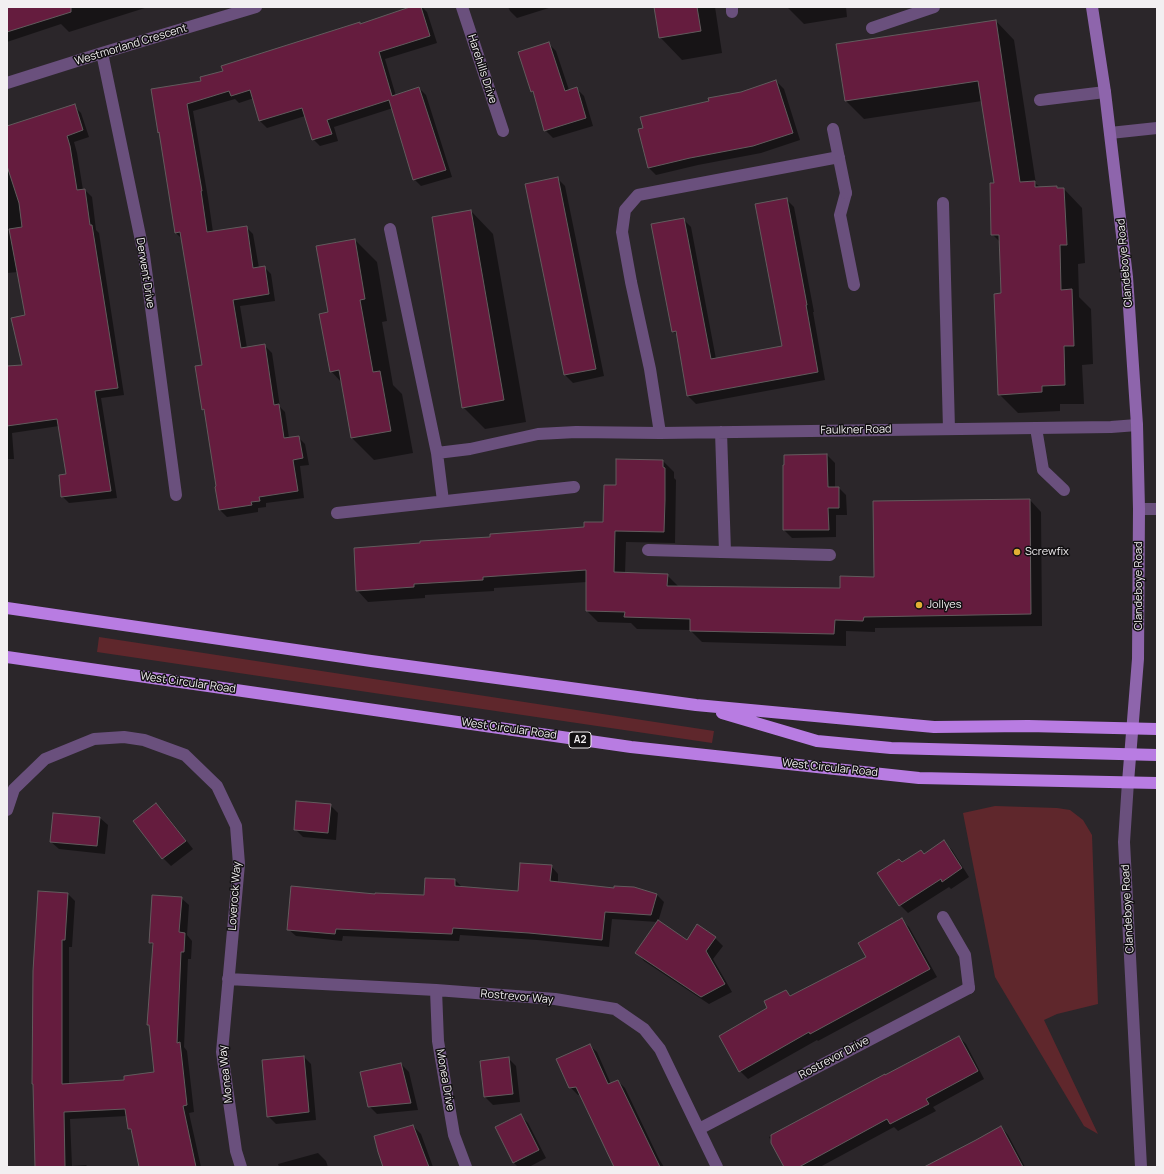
<!DOCTYPE html>
<style>
body{margin:0}
#map{position:relative;width:1164px;height:1174px;overflow:hidden;background:#2b262a;font-family:Manrope,sans-serif}
canvas{display:block}
.frame{position:absolute;inset:0;border:8px solid #f2eff1;pointer-events:none}
</style>
<div id="map">
<canvas width="1164" height="1174"></canvas>
<div class="frame"></div>
</div>
<script>
const c = document.querySelector('canvas').getContext('2d');
c.lineJoin = 'round';
function paint(path, color) {
  c.fillStyle = color;
  c.fill(path, 'evenodd');
}
function poly(rows) {
  const path = new Path2D();
  for (const r of rows) {
    path.moveTo(r[0], r[1]);
    for (let i = 2; i < r.length; i += 2) path.lineTo(r[i], r[i + 1]);
  }
  return path;
}
function strokePath(path, color, width, dash) {
  c.strokeStyle = color;
  c.lineWidth = width;
  c.lineCap = dash ? 'butt' : 'round';
  c.setLineDash(dash || []);
  c.stroke(path);
}
function drawText(font, color, halo, rows, align = 'center') {
  c.font = font + ' Manrope,sans-serif';
  c.lineWidth = 3;
  c.setLineDash([]);
  c.textBaseline = 'middle';
  c.strokeStyle = halo;
  c.fillStyle = color;
  for (const [text, x, y, turn = 0] of rows) {
    c.save();
    c.translate(x, y);
    c.rotate((+turn || 0) * Math.PI / 180);
    c.textAlign = isNaN(turn) ? turn : align;
    if (halo) c.strokeText(text, 0, 0);
    c.fillText(text, 0, 0);
    c.restore();
  }
}
paint(poly([
 [99,637,714,731,712,743,97,652],
 [995,806,1057,808,1070,810,1083,820,1092,835,1098,1004,1057,1014,1044,1020,1098,1134,1084,1126,995,977,963,813]
]), '#5f272c');
paint(poly([
 [7,7,148,7,69,32,61,24,7,42],
 [414,7,422,7,427,12,437,43,385,59,396,96,419,88,426,95,452,177,421,186,414,179,393,108,334,127,338,141,320,146,313,139,305,116,267,128,260,121,254,98,239,103,235,99,193,111,208,198,213,232,246,227,253,234,259,268,264,267,271,274,275,301,240,306,247,348,265,346,272,353,280,407,285,412,289,438,298,437,305,444,309,465,300,466,304,498,266,503,266,507,258,508,258,512,227,517,220,510,205,412,202,409,204,366,182,239,176,233,160,133,159,132,203,81,224,71,359,23,361,25],
 [508,7,552,7,517,18,510,11],
 [655,7,715,7,722,53,682,60,660,37],
 [787,7,846,7,847,17,804,24],
 [996,21,1014,40,1036,184,1040,187,1057,187,1059,189,1064,189,1082,208,1085,263,1078,264,1079,297,1091,309,1093,364,1082,365,1084,404,1060,404,1060,411,1018,413,999,394,1002,294,1000,242,992,234,995,184,982,101,864,119,846,101],
 [548,43,556,51,569,90,576,88,584,96,593,126,553,138,545,130,534,94,532,91],
 [776,81,784,89,800,140,761,153,698,165,656,175,649,168,710,102,742,93],
 [74,106,81,113,89,137,74,142,77,153,83,190,85,190,92,197,96,230,99,233,124,395,101,398,117,498,69,503,62,496,67,475,59,426,12,433,14,459,7,459,7,377,30,374,26,316,18,272,7,273,7,127],
 [557,178,565,186,604,376,573,383,565,375],
 [786,199,794,207,814,312,813,312,825,380,696,404,688,396,678,336,673,331,683,219,691,227,716,359,783,347],
 [471,211,493,234,526,422,485,429,463,407],
 [355,240,377,262,387,321,382,322,393,385,402,394,413,453,374,460,352,438,342,383,331,371,329,313],
 [827,455,835,463,835,488,839,488,846,495,847,515,836,515,836,537,792,538,784,530],
 [663,461,674,472,674,478,676,480,675,543,626,542,625,573,667,575,679,587,841,589,875,578,1030,500,1041,512,1042,626,875,628,875,632,846,631,846,646,702,642,690,630,637,629,631,623,598,622,587,611,587,582,494,588,494,591,425,595,425,598,368,602,357,590,491,538,585,528,604,523,617,486],
 [156,804,164,812,193,849,171,866,163,858],
 [330,805,338,813,336,840,303,837,295,829],
 [100,818,108,825,105,854,59,849,51,842],
 [944,842,952,850,969,877,951,889,949,887,908,913,900,905,902,863,924,854],
 [551,866,558,874,558,883,657,895,664,902,658,922,612,919,609,947,537,940,460,935,459,941,343,936,342,941,296,936,288,929,376,895,425,896,455,880,462,887,519,892],
 [68,894,75,901,72,947,69,947,69,1085,125,1081,155,1073,150,1027,148,1025,153,946,150,942,181,898,189,905,187,935,192,941,191,959,188,959,184,1047,187,1051,194,1112,189,1113,201,1167,167,1167,129,1129,127,1116,70,1119,72,1166,86,1165,88,1167,40,1167,34,1085],
 [902,920,909,927,937,977,818,1041,817,1040,748,1079,740,1071,769,1009,786,991,792,996,867,957],
 [715,938,723,946,713,959,732,992,709,1004,644,961,637,953,687,941],
 [959,1037,966,1044,984,1079,933,1107,936,1111,898,1131,894,1127,820,1167,785,1167,769,1137,885,1075,886,1076],
 [589,1045,597,1052,611,1084,618,1081,625,1088,659,1159,664,1167,616,1167,581,1094,578,1095,570,1087],
 [304,1057,311,1064,316,1120,276,1124,268,1116],
 [509,1059,516,1066,520,1102,493,1105,485,1097],
 [401,1064,409,1072,418,1110,377,1114,369,1106],
 [520,1115,528,1123,546,1158,529,1167,518,1167,514,1163,496,1128],
 [413,1126,421,1134,433,1167,384,1167],
 [1001,1127,1008,1135,1025,1167,927,1167],
 [318,1153,326,1161,328,1167,279,1167,278,1164]
]), '#0007');
const building = poly([
 [7,7,71,7,71,12,7,32,7,7],
 [410,7,421,7,430,36,379,52,392,96,419,87,446,170,413,180,389,100,327,120,332,134,312,140,302,108,259,121,250,90,231,96,229,91,187,104,202,191,201,191,207,232,247,226,253,268,265,266,269,294,233,300,241,348,265,344,274,405,279,404,284,438,299,436,303,458,293,460,298,491,259,497,260,501,251,502,252,505,219,510,215,487,216,486,204,409,202,410,195,366,202,365,180,232,175,233,159,132,158,133,151,89,201,81,200,77,223,71,221,66,360,22,360,24,410,7],
 [654,7,697,7,701,31,659,38,654,7],
 [996,20,1020,182,1035,181,1035,187,1057,186,1057,188,1064,188,1067,245,1060,245,1061,290,1072,289,1074,346,1064,346,1065,385,1042,386,1042,392,998,395,994,294,1001,293,999,235,991,235,990,183,994,183,978,81,845,101,836,44,996,20],
 [549,42,565,91,577,87,586,118,544,131,533,91,531,92,518,52,549,42],
 [776,80,793,133,753,146,690,158,648,168,638,129,643,128,640,117,709,101,708,98,741,92,776,80],
 [75,104,83,130,67,136,70,146,77,190,85,189,90,225,92,225,118,388,95,391,111,491,61,497,59,475,66,474,57,419,7,426,7,366,22,365,11,318,25,315,9,229,22,227,19,203,7,166,7,126,75,104],
 [558,177,596,369,564,375,525,184,558,177],
 [787,198,807,305,806,305,818,372,687,396,676,331,672,332,651,224,684,218,711,359,782,346,755,204,787,198],
 [471,210,504,400,462,408,432,217,471,210],
 [355,239,365,299,360,300,373,372,380,371,391,431,351,438,339,370,330,372,319,314,328,312,316,246,355,239],
 [827,454,828,487,839,487,839,508,828,508,829,530,783,530,783,465,784,465,784,455,827,454],
 [616,459,663,460,663,467,665,468,665,500,664,532,615,531,614,572,668,574,667,586,840,588,840,576,874,577,873,501,1030,499,1031,614,864,617,863,621,835,620,834,634,690,631,690,619,624,617,625,612,586,611,586,570,483,577,483,580,414,584,414,587,356,591,354,548,420,543,420,541,490,537,490,534,584,527,584,522,603,522,604,485,616,485,616,459],
 [296,801,331,804,328,833,294,830,296,801],
 [156,803,186,841,162,859,133,821,156,803],
 [53,813,100,817,97,846,50,842,53,813],
 [944,840,962,868,942,882,941,879,899,906,877,873,899,859,902,862,921,850,924,854,944,840],
 [520,863,552,865,550,881,614,888,614,886,634,887,657,894,651,915,605,912,602,940,529,933,453,928,452,934,336,929,335,934,287,930,291,886,375,894,375,893,424,895,425,878,455,879,455,886,518,891,520,863],
 [38,891,68,893,65,940,62,940,62,1084,124,1080,124,1076,154,1072,149,1025,147,1025,153,943,149,943,152,895,182,897,179,932,185,933,184,952,181,952,177,1043,180,1042,187,1105,183,1106,196,1167,139,1167,131,1129,128,1129,125,1109,64,1112,65,1167,35,1167,33,1084,32,1084,33,971,38,891],
 [902,918,930,969,810,1034,809,1032,739,1072,719,1036,767,1008,764,1001,786,990,790,996,866,957,858,943,902,918],
 [658,920,687,940,697,924,716,937,706,951,725,984,701,997,635,953,658,920],
 [959,1036,978,1071,926,1099,929,1104,890,1124,887,1119,799,1167,784,1167,771,1143,771,1135,885,1074,885,1075,959,1036],
 [590,1044,608,1084,618,1080,660,1167,614,1167,576,1087,569,1088,556,1059,590,1044],
 [304,1056,309,1112,267,1117,262,1060,304,1056],
 [509,1057,513,1094,484,1097,480,1061,509,1057],
 [401,1063,411,1103,368,1107,360,1072,401,1063],
 [521,1114,539,1150,513,1163,495,1127,521,1114],
 [413,1125,429,1167,383,1167,378,1152,374,1136,413,1125],
 [1001,1126,1023,1167,924,1167,976,1140,1001,1126]
]);
paint(building, '#651c3e');
strokePath(building, '#625b5d', 1);
strokePath(poly([
 [872,28,934,7],
 [1040,100,1105,92],
 [846,193,840,215,854,285],
 [1036,428,1043,470,1064,490],
 [1139,509,1157,509],
 [943,917,965,955,969,988]
]), '#6a507d', 12);
strokePath(poly([
 [462,7,503,131],
 [732,7,732,12],
 [102,53,144,255,176,495],
 [7,83,102,53,256,7],
 [833,129,846,193],
 [1110,133,1157,128],
 [943,203,949,429],
 [390,229,437,453,443,501],
 [721,432,725,552],
 [660,433,650,369,631,282,622,232,625,210,638,195,839,157],
 [437,453,470,449,538,434,576,432,660,433,1111,427,1137,425],
 [337,513,574,487],
 [648,550,830,555],
 [7,810,14,789,45,759,94,739,124,737,144,740,185,755,217,786,236,826,239,864,222,1052,236,1151,241,1167],
 [228,979,436,990,555,999,615,1009,644,1029,660,1049,717,1167],
 [436,990,438,1041,454,1135,466,1167],
 [699,1129,969,988]
]), '#6a507d', 12);
strokePath(poly([
 [1128,782,1124,842,1141,1167]
]), '#6a507d', 12);
strokePath(poly([
 [1092,7,1105,92,1127,277,1137,425,1139,509,1138,659,1128,782]
]), '#8e65ac', 12);
strokePath(poly([
 [7,608,371,661,696,705,934,727,1028,726,1157,729],
 [7,657,631,747,919,778,1157,783],
 [722,713,817,741,891,748,1157,755]
]), '#b87ce2', 12);
for (const [x, y, r, color] of [
 [1017,552,4,"#e1af34"],
 [919,605,4,"#e1af34"]
]) {
  const dot = new Path2D();
  dot.arc(x, y, r, 0, 2 * Math.PI);
  c.fillStyle = color;
  c.fill(dot);
  strokePath(dot, '#121012', 1.5);
}
for (const [x, y, w] of [
 [580,740,22]
]) {
  const box = new Path2D();
  box.roundRect(x - w / 2, y - 8, w, 16, 3);
  c.fillStyle = '#121012';
  c.fill(box);
  strokePath(box, '#f2eff1', 1);
}
drawText('bold 10px', '#f2eff1', null, [
 ["A2",580,740]
]);
drawText('11px', '#f2eff1', '#121012', [
 ["Westmorland Crescent",131,45,-17],
 ["Harehills Drive",482,69,72],
 ["Clandeboye Road",1125,263,-95],
 ["Derwent Drive",145,273,81],
 ["Faulkner Road",856,430,-1],
 ["Clandeboye Road",1139,586,-90],
 ["West Circular Road",188,683,8],
 ["West Circular Road",509,729,8],
 ["West Circular Road",830,768,6],
 ["Loverock Way",235,896,-86],
 ["Clandeboye Road",1128,909,-93],
 ["Rostrevor Way",517,997,5],
 ["Rostrevor Drive",834,1058,-28],
 ["Monea Way",226,1074,-96],
 ["Monea Drive",445,1080,80]
]);
drawText('11px', '#f2eff1', '#121012', [
 ["Screwfix",1025,552],
 ["Jollyes",927,605]
], 'left');
</script>
